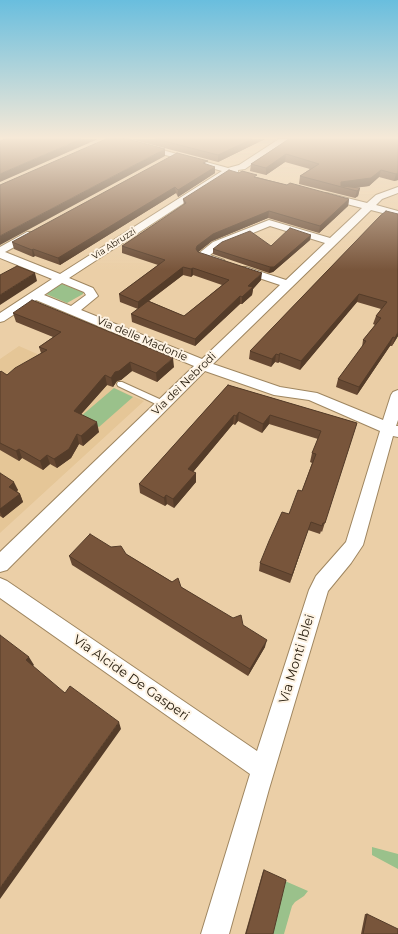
<!DOCTYPE html>
<style>
body{margin:0}
canvas{display:block;background:#ebcfa7}
</style>
<canvas width="398" height="934"></canvas>
<script>
const c = document.querySelector('canvas').getContext('2d');
c.lineJoin = 'round';
function paint(path, color) {
  c.fillStyle = color;
  c.fill(path, 'evenodd');
}
function poly(rows) {
  const path = new Path2D();
  for (const r of rows) {
    path.moveTo(r[0], r[1]);
    for (let i = 2; i < r.length; i += 2) path.lineTo(r[i], r[i + 1]);
  }
  return path;
}
function strokePath(path, color, width, dash) {
  c.strokeStyle = color;
  c.lineWidth = width;
  c.lineCap = dash ? 'butt' : 'round';
  c.setLineDash(dash || []);
  c.stroke(path);
}
function drawText(font, color, halo, rows, align = 'center') {
  c.font = font + ' Montserrat,sans-serif';
  c.lineWidth = 4;
  c.setLineDash([]);
  c.textBaseline = 'middle';
  c.strokeStyle = halo;
  c.fillStyle = color;
  for (const [text, x, y, turn = 0] of rows) {
    c.save();
    c.translate(x, y);
    c.rotate((+turn || 0) * Math.PI / 180);
    c.textAlign = isNaN(turn) ? turn : align;
    if (halo) c.strokeText(text, 0, 0);
    c.fillText(text, 0, 0);
    c.restore();
  }
}
paint(poly([
 [19,346,144,401,0,533,0,359]
]), '#e5c697');
paint(poly([
 [59,284,62,284,83,292,83,294,67,303,46,294,47,292],
 [114,388,133,397,99,427,80,417],
 [372,847,398,854,398,869,372,855],
 [285,881,308,891,304,896,295,902,292,906,284,934,272,934]
]), '#9ac18b');
const lane = poly([
 [118,382,122,382,166,402,167,404,163,406,160,406,118,386,117,384,118,382]
]);
const street = poly([
 [109,139,122,139,228,168,239,165,279,139,288,139,245,169,238,170,238,174,230,173,69,278,93,288,98,296,81,310,202,359,280,285,238,271,237,269,238,267,246,267,286,280,325,243,270,226,221,246,210,255,224,260,225,262,224,264,220,265,198,258,197,256,198,254,213,242,269,220,330,238,362,208,324,198,322,196,324,194,327,193,367,203,376,195,398,187,398,193,382,199,376,205,398,211,398,217,371,210,213,364,280,387,317,393,383,420,391,395,393,392,398,390,398,420,396,426,398,426,398,437,393,436,363,545,351,563,328,591,269,789,229,934,201,934,250,774,0,598,0,578,7,581,257,751,309,590,316,576,346,542,380,431,309,400,274,395,205,371,7,570,0,572,0,552,194,366,36,300,4,321,0,322,0,313,52,279,0,258,0,247,27,232,35,232,36,234,35,236,5,252,60,274,222,171,109,139],
 [62,283,84,292,86,295,71,306,44,295,62,283]
]);
strokePath(lane, '#9f8660', 2);
strokePath(street, '#9f8660', 2);
paint(lane, '#fff');
paint(street, '#fff');
paint(poly([
 [130,139,265,139,218,162],
 [289,139,398,139,398,180,394,181,379,177,369,186,355,188,360,188,358,196,355,198,299,184,300,176,310,169,285,162,266,175,250,171,251,164],
 [208,165,215,173,178,197,176,193,60,265,35,256,33,257,14,249,12,242],
 [257,177,287,185,349,199,348,206,319,233,268,218,212,241,198,252,261,280,253,289,252,295,242,304,240,304,195,346,132,322,131,314,138,309,120,302,119,294,158,265,122,253,122,246,184,205,183,199],
 [183,275,191,277,193,275,222,285,184,316,149,301],
 [380,216,398,336,392,346,390,346,357,395,336,387,338,379,362,347,363,340,375,325,373,324,376,316,381,309,357,302,300,370,279,362,278,363,275,362,271,367,249,359,250,351],
 [311,235,310,240,273,272,269,273,213,254,213,249,271,246],
 [13,313,174,367,157,382,132,371,121,380,117,381,113,387,107,385,81,414,99,432,83,446,79,444,71,458,57,468,50,464,43,470,22,458,19,461,0,450,0,372,7,375,41,353,39,347,53,337,16,322],
 [228,385,357,423,322,532,321,531,320,534,308,530,290,583,259,571,260,563,302,491,312,463,310,462,312,453,318,439,269,424,262,433,238,421,235,425,233,424,193,472,196,473,196,482,174,508,167,504,165,506,140,493,139,484],
 [0,473,18,490,17,491,20,494,23,502,3,518,0,516],
 [111,547,126,554,181,587,243,625,265,647,248,676,72,565,69,556],
 [264,870,273,934,245,934,263,871],
 [365,914,367,914,398,934,361,934]
]), '#674933');
paint(poly([
 [81,139,98,139,0,182,0,174],
 [252,139,265,139,218,162,218,155],
 [165,149,165,156,0,245,0,236],
 [286,154,285,162,266,175,266,168],
 [215,167,215,173,178,197,178,190],
 [381,170,379,177,369,186,348,188,340,186,341,182],
 [398,173,398,180,394,181,396,174],
 [175,187,176,193,60,265,58,258],
 [360,188,358,196,355,198,357,191],
 [349,199,348,206,319,233,320,226],
 [269,211,268,218,212,241,197,253,196,249,197,246,213,234],
 [311,235,310,240,273,272,269,273,270,267],
 [33,249,35,256,33,257,32,250],
 [183,267,183,275,138,309,138,302],
 [193,268,193,275,191,277,191,269],
 [35,273,37,281,0,305,0,295],
 [262,273,261,280,253,289,252,295,242,304,242,297,248,286],
 [359,294,357,302,300,370,301,361],
 [240,296,240,304,195,346,195,339],
 [398,332,398,336,392,346,395,338],
 [393,337,390,346,357,395,359,387],
 [280,353,279,362,278,363,279,355],
 [276,354,275,362,271,367,272,359],
 [173,358,174,367,157,382,156,373],
 [130,362,132,371,121,380,117,381,113,387,111,378,115,372],
 [105,375,107,385,76,420,74,411],
 [239,412,238,421,235,425,236,416],
 [234,415,233,424,188,478,188,469],
 [270,415,269,424,262,433,263,424],
 [97,422,99,432,83,446,81,436],
 [77,434,79,444,71,458,57,468,54,459],
 [19,449,22,458,19,461,16,451],
 [47,455,50,464,43,470,40,461],
 [196,473,196,482,174,508,173,499],
 [14,482,18,490,13,495,9,487],
 [20,494,23,502,3,518,0,512,0,509],
 [166,495,167,504,165,506,164,498],
 [311,522,308,530,290,583,292,575],
 [267,640,265,647,248,676,250,669],
 [29,657,34,665,31,668,26,660],
 [119,722,121,729,0,899,0,888]
]), '#543c29');
const building = poly([
 [4,139,81,139,0,174,0,141,4,139],
 [106,139,128,139,165,149,0,236,0,185,106,139],
 [156,139,252,139,218,155,156,139],
 [289,139,398,139,398,173,396,174,381,170,371,178,341,182,341,186,360,188,357,191,300,176,319,164,286,154,266,168,251,164,289,139],
 [177,153,208,161,203,163,215,167,178,190,175,187,58,258,33,249,32,250,12,242,177,153],
 [229,170,239,173,242,171,257,175,254,177,287,185,290,183,349,199,320,226,269,211,213,234,197,246,196,249,198,252,262,273,248,286,253,287,242,297,240,296,195,339,131,314,148,301,184,316,229,280,193,268,191,269,183,267,138,302,119,294,165,260,122,246,186,203,183,199,229,170],
 [386,211,398,214,398,332,395,338,393,337,359,387,338,379,366,341,363,340,381,318,376,316,387,302,359,294,301,361,280,353,279,355,276,354,272,359,250,351,380,216,386,211],
 [290,228,311,235,274,267,270,267,213,249,222,242,250,231,271,246,290,228],
 [17,266,35,273,0,295,0,275,17,266],
 [32,300,173,358,156,373,130,362,119,371,115,372,111,378,105,375,74,411,97,422,81,436,77,434,69,449,54,459,47,455,40,461,19,449,16,451,0,443,0,372,1,371,7,375,15,368,47,350,39,347,61,332,13,313,32,300],
 [228,385,357,423,325,523,323,523,322,526,311,522,292,575,260,563,269,541,282,512,289,514,298,490,302,491,316,454,312,453,321,431,270,415,263,424,239,412,236,416,234,415,188,469,196,473,173,499,166,495,164,498,139,484,228,385],
 [0,473,14,482,9,487,20,494,0,509,0,473],
 [90,534,111,547,121,546,126,554,172,582,178,578,181,587,233,618,241,615,243,625,267,640,250,669,69,556,90,534],
 [0,635,29,657,26,660,65,693,70,686,119,722,0,888,0,635],
 [264,870,286,880,273,934,246,934,264,870],
 [367,914,398,929,398,934,363,934,367,914]
]);
paint(building, '#78553b');
strokePath(building, '#543c29', 1);
const sky = c.createLinearGradient(0, 0, 0, 270);
sky.addColorStop(0, '#69bede');
sky.addColorStop(0.51, '#f6e9d7');
sky.addColorStop(1, '#f6e9d700');
c.fillStyle = sky;
c.fillRect(0, 0, 398, 270);
drawText('9px', '#211708', '#fef3e3', [
 ["Via Abruzzi",114,244,-33]
]);
drawText('11px', '#211708', '#fef3e3', [
 ["Via delle Madonie",142,339,23],
 ["Via dei Nebrodi",184,384,-44]
]);
drawText('13px', '#211708', '#fef3e3', [
 ["Via Monti Iblei",297,659,-73],
 ["Via Alcide De Gasperi",131,678,35]
]);
</script>
